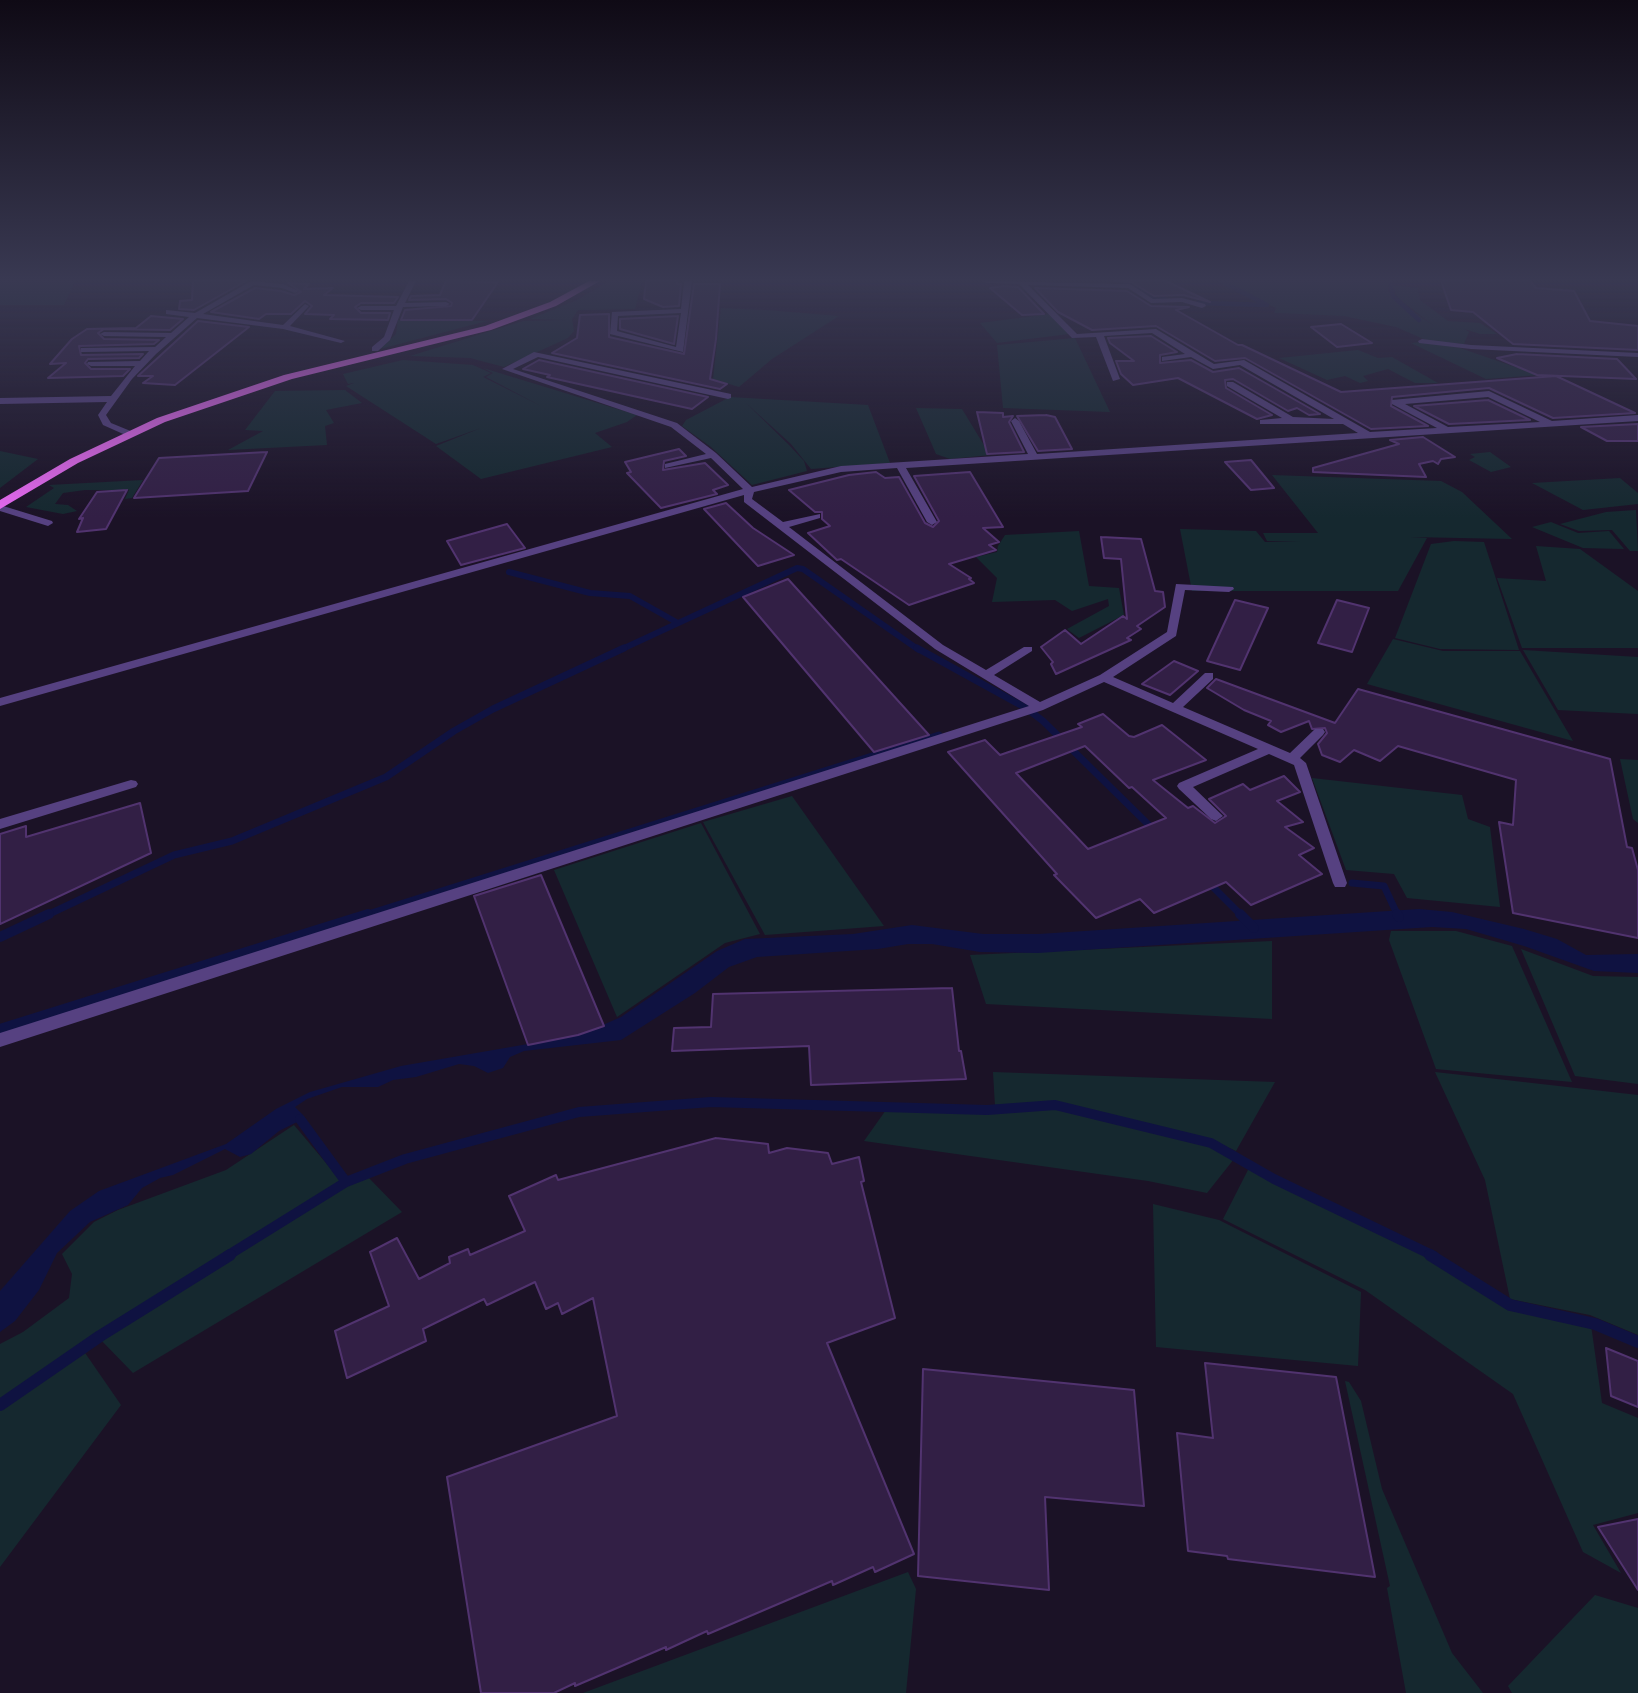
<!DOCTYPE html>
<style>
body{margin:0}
canvas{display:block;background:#1b1226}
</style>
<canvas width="1638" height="1693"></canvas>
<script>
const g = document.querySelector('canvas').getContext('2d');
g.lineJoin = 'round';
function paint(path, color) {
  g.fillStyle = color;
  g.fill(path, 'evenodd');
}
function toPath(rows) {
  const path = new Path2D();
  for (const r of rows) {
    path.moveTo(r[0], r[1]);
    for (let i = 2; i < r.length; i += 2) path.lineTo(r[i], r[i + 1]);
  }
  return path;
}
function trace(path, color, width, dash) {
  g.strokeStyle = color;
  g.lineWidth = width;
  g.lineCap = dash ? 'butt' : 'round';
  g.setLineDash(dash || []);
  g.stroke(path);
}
const green = toPath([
 [0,281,75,281,64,305,0,305],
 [609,281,642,281,635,309,578,310,572,319,574,331,568,338,504,367,470,358,410,356,523,321,565,320,530,319,577,300],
 [1223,281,1389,281,1388,291,1394,298,1434,326,1398,298,1391,285,1418,288,1420,300,1448,321,1480,323,1497,334,1480,334,1465,329,1469,332,1464,344,1428,341,1396,327,1344,316,1274,313,1276,308],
 [721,308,766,310,839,316,772,359,739,387,713,379],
 [1050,314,1069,334,997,343,980,323],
 [398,320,487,321,380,349,396,334],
 [1075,338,1110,412,1003,408,997,345],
 [1420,342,1460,348,1538,375,1486,379,1411,343],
 [1358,350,1378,358,1392,357,1438,383,1415,383,1388,369,1363,376,1368,381,1360,383,1345,376,1327,380,1279,358],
 [403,360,473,365,491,373,483,377,541,406,486,377,493,373,483,368,637,415,627,422,595,433,612,447,481,479,436,446,481,428,436,444,346,386,354,383,348,384,343,374],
 [345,390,362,403,326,410,334,423,325,426,327,445,228,450,263,431,245,430,275,391],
 [730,397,868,405,890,463,811,469,791,444,746,403,789,445,804,461,807,471,752,485,711,447,682,426,686,420],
 [916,408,962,409,990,455,950,459,936,454],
 [0,451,38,459,0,488],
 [1490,452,1511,467,1491,472,1469,460,1475,457,1470,454],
 [1272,475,1441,481,1462,492,1512,539,1410,537,1427,538,1398,591,1192,591,1180,529,1256,531,1265,542,1300,541,1267,541,1263,533,1318,533],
 [1620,478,1638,493,1638,504,1583,510,1532,483],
 [143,480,132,498,125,499,129,490,85,490,63,493,55,504,68,505,77,511,63,514,26,507,54,488,49,485],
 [1636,510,1638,551,1630,551,1612,530,1579,531,1560,524,1606,512],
 [1551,522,1578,533,1609,531,1624,549,1583,548,1532,527],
 [1079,531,1089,586,1119,588,1124,615,1079,638,1067,629,1109,606,1108,599,1072,611,1055,600,992,602,997,578,976,557,997,552,998,546,1005,535],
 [1454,541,1484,542,1519,650,1440,649,1395,638,1431,544],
 [1536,546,1580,549,1638,591,1638,648,1522,648,1497,578,1546,581],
 [1393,639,1443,651,1520,651,1573,741,1367,684],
 [1523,650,1638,657,1638,714,1558,710],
 [1620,759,1638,760,1638,823,1633,819],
 [1312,778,1462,795,1468,819,1490,827,1500,907,1407,898,1394,874,1346,870],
 [792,796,884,926,765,935,703,822],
 [701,823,760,934,725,943,617,1017,554,870],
 [1391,931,1456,931,1512,946,1572,1082,1436,1069,1389,940],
 [1272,941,1272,1019,986,1004,970,955],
 [1521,949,1593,976,1638,977,1638,1084,1575,1076],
 [993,1072,1275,1082,1236,1151,1212,1140,1057,1102,995,1106],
 [1435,1072,1638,1095,1638,1335,1590,1315,1510,1299,1485,1180],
 [1054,1107,1209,1146,1234,1159,1207,1193,1148,1181,864,1141,886,1110,985,1113],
 [294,1125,342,1182,101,1332,0,1402,0,1344,23,1332,69,1298,72,1274,62,1254,94,1222,118,1210,226,1170],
 [1249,1168,1445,1265,1513,1310,1591,1325,1602,1403,1638,1418,1638,1513,1593,1525,1621,1573,1583,1552,1513,1394,1365,1290,1223,1219],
 [367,1176,402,1212,133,1373,100,1339,347,1183],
 [1153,1204,1219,1220,1361,1292,1358,1366,1156,1347],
 [83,1350,121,1405,0,1567,0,1407],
 [1345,1381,1349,1382,1361,1401,1382,1489,1452,1653,1483,1693,1406,1693,1387,1588,1390,1586],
 [908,1572,916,1589,906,1693,583,1693],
 [1595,1595,1638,1608,1638,1693,1512,1693,1508,1686]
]);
const water = toPath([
 [1419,909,1452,912,1524,929,1557,939,1586,955,1638,954,1638,973,1594,971,1524,946,1466,929,1432,927,1038,953,980,952,932,944,908,944,878,949,757,957,729,967,695,993,621,1040,524,1051,510,1057,503,1068,488,1073,474,1066,459,1064,416,1077,393,1080,378,1087,342,1087,307,1099,295,1107,303,1115,297,1122,279,1131,251,1154,240,1157,225,1149,173,1175,160,1178,142,1188,128,1205,90,1222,57,1253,39,1290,15,1321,0,1332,0,1291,70,1211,99,1191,226,1144,276,1109,310,1092,401,1066,580,1035,621,1017,717,951,745,939,853,934,912,925,983,934,1039,934]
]);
const streamFar4 = toPath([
 [1390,281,1393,296,1419,320],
 [1134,285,1157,300,1165,299],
 [1198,303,1267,305,1221,281]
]);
const streamFar3 = toPath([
 [509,572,590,593,630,596,678,623],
 [620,650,797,568,803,569,919,650]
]);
const streamFar2 = toPath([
 [917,648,1026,708,1043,721,1156,832],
 [1206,880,1242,916],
 [1352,883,1384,886,1398,916],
 [45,916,174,855,232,841,386,777,454,731,493,709,624,648],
 [362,916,939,735]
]);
const streamFar1 = toPath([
 [1240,914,1254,928],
 [1397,914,1399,917],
 [0,937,49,914],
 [0,1029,368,914],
 [300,1119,346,1182],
 [227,1256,346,1182,405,1159,579,1112,711,1102,987,1110,1055,1105,1211,1143,1274,1179,1434,1256]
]);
const stream = toPath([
 [1430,1255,1510,1305,1595,1324,1638,1342],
 [0,1405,100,1336,230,1255]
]);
const building = toPath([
 [193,281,246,281,194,310,179,309,180,301,192,300,193,281],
 [446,281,498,282,472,320,401,320,405,310,451,306,452,303,446,299,409,300,411,296,440,295,446,281],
 [646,281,677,281,677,284,681,284,679,306,663,307,644,299,646,281],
 [1114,281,1166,281,1210,302,1183,295,1154,296,1131,282,1114,281],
 [1441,281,1530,281,1536,288,1574,291,1590,321,1638,326,1638,350,1513,344,1473,312,1451,310,1441,281],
 [288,283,309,284,304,289,333,288,324,295,398,297,394,303,361,303,355,307,361,313,390,313,388,320,330,319,334,315,305,314,312,306,305,301,291,314,266,314,259,319,211,312,255,288,281,291,294,295,301,292,288,283],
 [694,284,720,284,716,339,710,379,727,384,720,389,552,353,577,338,580,315,609,314,609,337,684,354,694,284],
 [1004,286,1018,287,1044,314,1022,315,990,288,1004,286],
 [1035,288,1127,291,1151,306,1189,307,1176,310,1238,345,1242,345,1341,392,1556,376,1635,413,1553,418,1489,388,1392,397,1391,406,1428,426,1371,429,1245,358,1215,361,1156,326,1092,330,1058,312,1035,288],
 [151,316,183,319,170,330,104,329,98,333,104,339,159,340,154,344,79,346,81,355,143,354,139,358,88,359,85,363,91,369,130,369,123,376,48,378,66,363,50,364,72,339,87,329,136,328,151,316],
 [678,316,674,344,620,329,620,319,678,316],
 [198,321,249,327,175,385,143,383,153,376,138,376,198,321],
 [1341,324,1372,343,1337,347,1311,327,1341,324],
 [1151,336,1177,352,1160,355,1160,363,1191,360,1213,372,1239,368,1320,414,1309,415,1297,408,1288,411,1233,379,1225,380,1226,388,1272,415,1257,419,1178,378,1133,385,1121,374,1116,361,1134,361,1110,343,1108,338,1151,336],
 [1517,354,1617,359,1636,379,1537,375,1497,358,1517,354],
 [539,360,708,397,692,409,547,377,550,375,523,369,539,360],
 [1488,400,1530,420,1449,424,1414,406,1488,400],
 [977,412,1003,413,1003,417,1013,416,1009,422,1024,452,987,454,977,412],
 [1046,415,1055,417,1072,449,1038,451,1017,416,1046,415],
 [1638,424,1638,441,1607,441,1581,427,1638,424],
 [1423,437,1455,457,1441,459,1438,464,1433,461,1419,464,1426,477,1313,472,1313,468,1399,444,1390,440,1423,437],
 [679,449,686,456,664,461,663,470,705,463,728,485,713,490,717,494,661,508,627,473,631,472,625,462,679,449],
 [267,452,248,491,134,498,159,458,267,452],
 [1251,460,1274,488,1251,490,1225,462,1251,460],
 [876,472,885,478,899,477,925,523,933,527,939,521,914,476,970,472,1003,527,983,528,999,542,989,545,996,550,949,564,971,578,969,579,974,583,909,605,841,559,837,560,808,533,830,526,822,519,822,512,815,512,789,490,849,475,876,472],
 [127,490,106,529,77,532,83,518,79,519,97,492,127,490],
 [726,503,753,528,794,555,758,566,704,509,726,503],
 [507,524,525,548,461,565,447,541,507,524],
 [1101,537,1141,539,1155,591,1163,592,1165,607,1137,626,1141,629,1127,638,1131,640,1056,674,1051,664,1053,662,1041,647,1065,630,1081,644,1123,616,1127,619,1121,559,1104,558,1101,537],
 [788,579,929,735,874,752,743,597,788,579],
 [1235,600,1268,608,1240,670,1207,661,1235,600],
 [1337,600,1369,608,1352,652,1318,643,1337,600],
 [1174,661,1198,671,1170,695,1142,684,1174,661],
 [1216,679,1335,723,1358,689,1610,759,1627,847,1632,848,1638,870,1638,938,1513,913,1499,822,1513,825,1516,780,1398,746,1380,761,1354,750,1340,762,1322,755,1318,744,1327,733,1325,728,1312,729,1309,721,1281,732,1268,725,1271,721,1244,710,1207,688,1216,679],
 [1103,714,1129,736,1134,737,1162,725,1206,760,1153,780,1188,808,1193,806,1215,823,1226,816,1209,799,1243,784,1250,790,1284,776,1300,792,1277,801,1303,822,1285,827,1314,848,1299,855,1322,874,1251,905,1226,882,1154,913,1140,899,1096,918,1054,875,1057,874,948,752,985,740,1000,755,1082,727,1078,724,1103,714],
 [1085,746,1129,788,1132,787,1166,818,1088,849,1016,773,1085,746],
 [140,803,151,853,0,924,0,834,26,826,26,837,140,803],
 [541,875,604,1026,578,1035,528,1045,474,896,541,875],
 [952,988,959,1051,961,1051,966,1079,811,1085,809,1046,672,1051,674,1028,711,1027,713,994,952,988],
 [716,1138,768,1144,769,1153,787,1148,828,1153,832,1164,859,1157,864,1181,861,1182,895,1318,827,1343,914,1554,875,1572,873,1567,833,1585,832,1581,708,1634,707,1631,666,1650,666,1647,575,1686,575,1683,554,1693,481,1693,447,1477,617,1416,593,1298,562,1314,558,1303,546,1309,535,1282,487,1305,484,1299,423,1329,426,1341,347,1378,335,1331,389,1306,370,1252,397,1238,419,1279,450,1263,449,1257,468,1249,470,1255,525,1231,509,1196,556,1175,558,1180,716,1138],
 [1606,1348,1638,1361,1638,1407,1611,1396,1606,1348],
 [1205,1363,1336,1377,1375,1577,1228,1559,1227,1556,1188,1551,1177,1433,1213,1438,1205,1363],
 [923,1369,1134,1390,1144,1506,1045,1497,1049,1590,918,1576,923,1369],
 [1638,1519,1638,1590,1598,1527,1638,1519]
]);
const street = toPath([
 [251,281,283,284,299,291,295,293,282,288,254,285,203,314,283,325,305,304,309,306,290,326,345,341,341,343,283,329,197,318,156,354,132,379,106,415,111,423,133,432,133,436,130,437,103,425,98,415,107,402,0,404,0,398,111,396,135,366,91,366,87,364,88,362,140,361,149,351,84,352,81,352,81,348,155,347,166,337,104,336,100,334,104,332,171,333,189,317,166,314,166,310,195,313,251,281],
 [409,281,416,281,405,303,446,302,450,304,446,306,403,307,390,340,378,351,372,351,372,347,384,337,394,310,361,310,357,308,361,306,396,306,409,281],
 [684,281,692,281,683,352,610,334,612,312,681,309,684,281],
 [681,313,676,347,617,331,618,316,681,313],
 [983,281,1130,284,1153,299,1182,298,1205,304,1206,306,1202,308,1182,302,1151,303,1128,288,1028,285,1077,334,1156,329,1214,364,1244,360,1370,432,1437,428,1392,404,1392,400,1489,391,1552,421,1638,415,1638,421,906,468,937,522,932,525,927,522,897,468,841,472,754,492,752,499,783,522,820,514,820,518,789,527,943,645,986,670,1024,647,1032,647,1032,651,994,675,1040,702,1100,675,1167,632,1176,584,1233,587,1234,589,1229,592,1185,590,1176,636,1113,677,1173,703,1205,673,1213,673,1213,679,1183,707,1290,753,1315,729,1323,729,1325,732,1323,735,1300,758,1306,763,1347,883,1345,887,1335,887,1333,883,1294,765,1269,754,1193,787,1223,816,1216,821,1211,819,1179,789,1177,786,1179,783,1258,749,1104,682,1043,710,0,1047,0,1033,1029,706,935,649,744,502,744,495,0,706,0,698,743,489,711,458,665,468,665,464,706,454,671,427,502,369,534,352,731,394,731,398,728,399,538,357,513,369,677,423,716,453,752,487,841,466,1028,454,1011,421,1015,418,1019,421,1037,454,1358,433,1343,424,1260,424,1260,420,1282,418,1227,386,1227,382,1233,382,1293,417,1334,419,1240,365,1213,369,1191,357,1162,361,1162,357,1185,354,1152,333,1104,336,1120,379,1113,381,1096,337,1072,338,1019,284,986,283,983,281],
 [1488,397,1540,422,1448,427,1405,404,1488,397],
 [1422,339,1471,345,1638,353,1638,357,1471,349,1419,343,1418,341,1422,339],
 [0,505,52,521,53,523,48,526,0,511,0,505],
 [131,780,136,781,138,784,136,787,0,829,0,819,131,780]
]);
const primary = toPath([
 [589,281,600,281,556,306,491,330,292,379,165,422,78,463,0,509,0,500,70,459,157,418,284,375,485,326,550,302,589,281]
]);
paint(green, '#15282f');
paint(water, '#0f1241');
trace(streamFar4, '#0f1241', 4.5);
trace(streamFar3, '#0f1241', 6);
trace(streamFar2, '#0f1241', 7);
trace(streamFar1, '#0f1241', 10);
trace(stream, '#0f1241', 12);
paint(building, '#321f45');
trace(building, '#51336f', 2);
paint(street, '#564181');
paint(primary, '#e86af2');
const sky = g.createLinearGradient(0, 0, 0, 518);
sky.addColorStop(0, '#0f0a15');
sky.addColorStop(0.54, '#393952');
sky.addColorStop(1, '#39395200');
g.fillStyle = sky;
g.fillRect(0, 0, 1638, 518);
</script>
